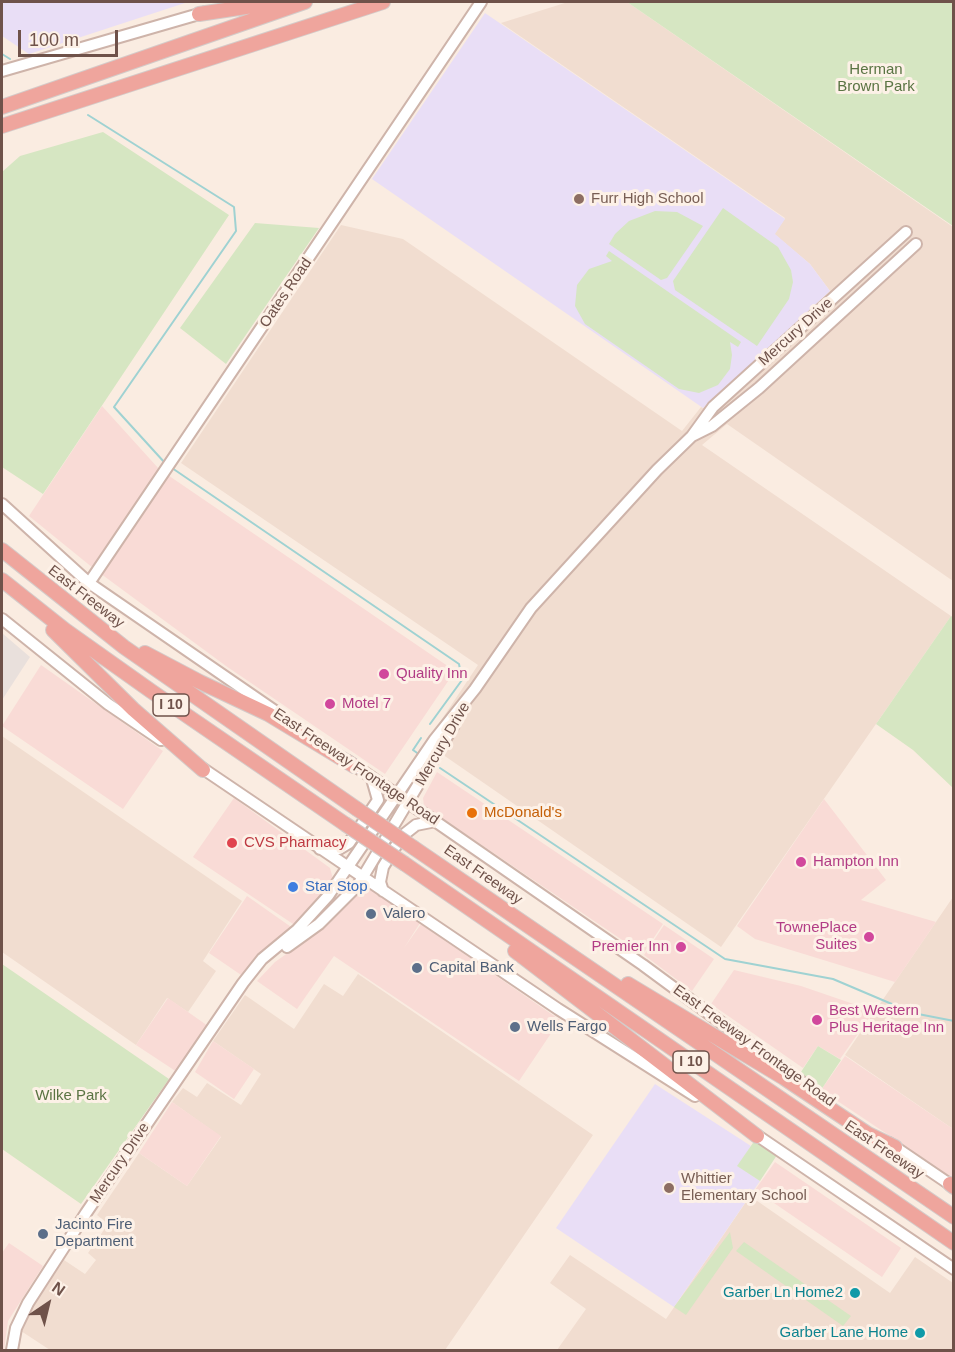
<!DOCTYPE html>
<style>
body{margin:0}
#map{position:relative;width:955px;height:1352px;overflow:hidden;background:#faece1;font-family:Arial,sans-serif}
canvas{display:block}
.frame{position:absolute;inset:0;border:3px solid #6f524a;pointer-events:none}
.north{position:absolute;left:18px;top:1274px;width:60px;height:60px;-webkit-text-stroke:4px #fdf1e7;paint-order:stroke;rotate:35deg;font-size:16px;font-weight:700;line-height:24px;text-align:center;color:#6f524a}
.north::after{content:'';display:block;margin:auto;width:21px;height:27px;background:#6f524a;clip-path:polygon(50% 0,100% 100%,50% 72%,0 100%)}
.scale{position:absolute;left:18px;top:30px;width:100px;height:27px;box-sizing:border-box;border:3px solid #6f524a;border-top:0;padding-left:8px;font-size:18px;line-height:21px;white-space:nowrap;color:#6f524a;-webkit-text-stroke:4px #fdf1e7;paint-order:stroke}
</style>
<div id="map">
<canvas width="955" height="1352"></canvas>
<div class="frame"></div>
<div class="north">N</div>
<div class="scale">100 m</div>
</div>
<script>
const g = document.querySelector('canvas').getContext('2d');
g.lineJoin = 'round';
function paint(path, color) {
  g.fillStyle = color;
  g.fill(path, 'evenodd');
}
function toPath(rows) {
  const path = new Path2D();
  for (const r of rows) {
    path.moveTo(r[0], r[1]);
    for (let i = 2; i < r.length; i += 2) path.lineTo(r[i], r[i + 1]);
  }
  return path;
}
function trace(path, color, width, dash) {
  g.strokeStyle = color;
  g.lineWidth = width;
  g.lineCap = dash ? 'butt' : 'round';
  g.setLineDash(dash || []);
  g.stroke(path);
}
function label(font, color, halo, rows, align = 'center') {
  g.font = font + ' Arial,sans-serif';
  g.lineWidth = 6;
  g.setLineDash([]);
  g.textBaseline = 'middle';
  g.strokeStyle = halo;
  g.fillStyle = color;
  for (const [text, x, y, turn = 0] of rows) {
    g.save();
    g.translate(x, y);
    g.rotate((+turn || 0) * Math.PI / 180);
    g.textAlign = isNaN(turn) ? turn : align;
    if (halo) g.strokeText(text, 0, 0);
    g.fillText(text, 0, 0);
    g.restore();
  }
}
const residential = toPath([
 [568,2,627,2,953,227,953,581,727,424,702,445,951,616,721,947,426,743,478,665,181,463,341,225,403,239,682,431,701,407,703,408,830,291,810,264,774,234,785,218,501,23],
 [2,736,242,901,203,961,216,971,188,1012,167,998,136,1045,2,952],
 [953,897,953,1129,845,1055],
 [358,974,593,1135,445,1350,50,1350,21,1331,27,1316,64,1260,85,1274,96,1260,88,1253,108,1224,97,1215,139,1153,187,1186,221,1137,172,1102,183,1088,197,1097,207,1083,241,1105,261,1074,213,1041,245,995,294,1029,324,984,343,996],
 [750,1196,890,1293,915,1257,953,1283,953,1350,557,1350,586,1309,550,1283,570,1255,666,1319]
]);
const commercial = toPath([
 [102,406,159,469,455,671,385,774,226,666,93,568,29,516],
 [41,665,163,751,123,809,2,726],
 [437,772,663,924,643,954,424,806,423,798],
 [234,798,330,868,333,879,313,908,296,926,193,857],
 [824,799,886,880,861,900,936,922,895,982,755,939,737,926],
 [366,886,420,923,404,948,421,924,560,1020,519,1081,334,956,297,1009,257,981,275,962,306,940],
 [247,896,294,929,244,977,209,953],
 [664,925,714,959,692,991,644,955],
 [734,970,801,986,874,1011,840,1059,818,1046,803,1068,711,1004],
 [168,998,208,1026,177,1072,136,1045],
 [213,1041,254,1069,234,1099,195,1072],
 [845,1056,953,1129,953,1178,821,1090],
 [172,1102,221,1136,187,1186,139,1153],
 [775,1162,901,1248,882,1277,755,1190],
 [9,1243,43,1266,8,1321,4,1350,2,1350,2,1253]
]);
const industrial = toPath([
 [2,633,30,657,2,700]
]);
const education = toPath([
 [2,2,188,2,29,54,2,36],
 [485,13,785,219,775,234,810,264,830,291,703,408,372,179],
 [655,1084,751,1146,738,1166,760,1181,674,1307,556,1228]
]);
const green = toPath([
 [627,2,953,2,953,226],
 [103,132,229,215,43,494,2,467,2,172,20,156],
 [723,208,778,247,791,270,793,282,789,299,757,346,675,290,673,281],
 [655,211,677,212,703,226,667,278,661,280,609,244,615,234,629,221],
 [255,223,319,228,226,364,180,328],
 [609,251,741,342,738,347,730,342,732,355,730,369,718,385,699,393,679,389,585,324,575,306,577,285,589,269,612,261,606,256],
 [951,616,954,618,953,788,913,750,876,724],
 [2,964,169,1079,81,1204,2,1149],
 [818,1046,841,1060,821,1090,799,1075],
 [755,1140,777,1155,760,1181,737,1166],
 [730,1232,733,1248,686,1315,674,1307],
 [744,1242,851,1316,843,1326,736,1251]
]);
const stream = toPath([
 [2,54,10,59],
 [88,115,234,207,236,231,114,407,165,463],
 [172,468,459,664,462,680,430,724],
 [420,755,413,750,421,738],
 [440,768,725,959,833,979,913,1013,954,1021]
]);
const secondary = toPath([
 [2,71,206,12],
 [692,436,712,426,759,388,916,244],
 [2,504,89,583,278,713],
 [89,583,481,2],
 [2,619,108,704,161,740],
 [348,761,643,965,803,1083],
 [199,766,558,1009,695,1096],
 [320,849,339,849,349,843,378,800,372,779],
 [383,891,380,882,383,867,402,836,416,825,436,821],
 [287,947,319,924,358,885,454,725],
 [752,1132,954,1269],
 [889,1143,954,1187],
 [12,1350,16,1328,28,1303,86,1213,243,983,262,959,297,930,328,896,435,739,475,689,531,608,657,470,692,436,713,407,906,232]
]);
const highway = toPath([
 [199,14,279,2],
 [2,107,305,2],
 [2,126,383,2],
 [2,550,124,647,357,809],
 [2,580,65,630,151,691,345,824],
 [53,630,133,709,203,770],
 [145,653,200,682,268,714,354,766],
 [414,848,954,1217],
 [405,864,954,1243],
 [515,951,757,1136],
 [628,984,784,1078,868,1134,895,1147],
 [950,1184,954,1187]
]);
const highwayBridge = toPath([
 [357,809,414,848],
 [345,824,405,864]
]);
const markers = [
 [579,199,6,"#8d6e63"],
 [384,674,6,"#d1479c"],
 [330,704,6,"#d1479c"],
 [472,813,6,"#e8710a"],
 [232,843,6,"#e0444e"],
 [801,862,6,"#d1479c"],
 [293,887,6,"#3f7fe0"],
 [371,914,6,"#5c6f8a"],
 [869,937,6,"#d1479c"],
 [681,947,6,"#d1479c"],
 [417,968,6,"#5c6f8a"],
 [817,1020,6,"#d1479c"],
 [515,1027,6,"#5c6f8a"],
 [669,1188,6,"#8d6e63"],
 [43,1234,6,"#5c6f8a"],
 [855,1293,6,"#0f9aa8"],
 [920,1333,6,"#0f9aa8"]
];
const shields = [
 [171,705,36],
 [691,1062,36]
];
const shieldNames = [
 ["I 10",171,705],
 ["I 10",691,1062]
];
const parkNames = [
 ["Herman",876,70],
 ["Brown Park",876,87],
 ["Wilke Park",71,1096]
];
const educationNames = [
 ["Furr High School",591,199],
 ["Whittier",681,1179],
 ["Elementary School",681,1196]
];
const streetNames = [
 ["Oates Road",286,293,-56],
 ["Mercury Drive",796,332,-42],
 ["East Freeway",86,597,38],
 ["Mercury Drive",443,744,-60],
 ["East Freeway Frontage Road",356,767,34],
 ["East Freeway",483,875,35],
 ["East Freeway Frontage Road",754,1046,36],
 ["East Freeway",884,1150,34],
 ["Mercury Drive",120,1163,-56]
];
const hotelNames = [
 ["Quality Inn",396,674],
 ["Motel 7",342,704],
 ["Hampton Inn",813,862],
 ["TownePlace",857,928,"right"],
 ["Suites",857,945,"right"],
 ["Premier Inn",669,947,"right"],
 ["Best Western",829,1011],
 ["Plus Heritage Inn",829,1028]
];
const foodNames = [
 ["McDonald's",484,813]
];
const healthNames = [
 ["CVS Pharmacy",244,843]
];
const shopNames = [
 ["Star Stop",305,887]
];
const serviceNames = [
 ["Valero",383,914],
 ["Capital Bank",429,968],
 ["Wells Fargo",527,1027],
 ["Jacinto Fire",55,1225],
 ["Department",55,1242]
];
const cultureNames = [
 ["Garber Ln Home2",843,1293],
 ["Garber Lane Home",908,1333]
];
paint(residential, '#f1ddd0');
paint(commercial, '#f9dbd6');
paint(industrial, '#e9e0dc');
paint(education, '#e9def6');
paint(green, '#d6e6c2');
trace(stream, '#9fd2d2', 2);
trace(secondary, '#ceb4aa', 14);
trace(highway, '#d4cbc9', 16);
trace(secondary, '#fff', 10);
trace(highway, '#efa59d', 14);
trace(highwayBridge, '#d4cbc9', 16, []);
trace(highwayBridge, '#efa59d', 14);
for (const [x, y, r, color] of markers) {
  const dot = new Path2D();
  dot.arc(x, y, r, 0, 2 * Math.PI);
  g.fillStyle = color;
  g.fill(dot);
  trace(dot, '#fdf1e7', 2);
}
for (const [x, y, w] of shields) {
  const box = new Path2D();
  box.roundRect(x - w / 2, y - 11, w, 22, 4.5);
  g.fillStyle = '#fdf1e7';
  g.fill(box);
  trace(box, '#6f524a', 1.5);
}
label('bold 14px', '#6f524a', null, shieldNames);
label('15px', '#5a7443', '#fdf1e7', parkNames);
label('15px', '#785e54', '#fdf1e7', educationNames, 'left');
label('15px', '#6f524a', '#fdf1e7', streetNames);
label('15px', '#b23c85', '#fdf1e7', hotelNames, 'left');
label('15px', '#c56008', '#fdf1e7', foodNames, 'left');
label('15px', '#be3a42', '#fdf1e7', healthNames, 'left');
label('15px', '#366cbe', '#fdf1e7', shopNames, 'left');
label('15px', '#4e5e75', '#fdf1e7', serviceNames, 'left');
label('15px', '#0d838f', '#fdf1e7', cultureNames, 'right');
</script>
